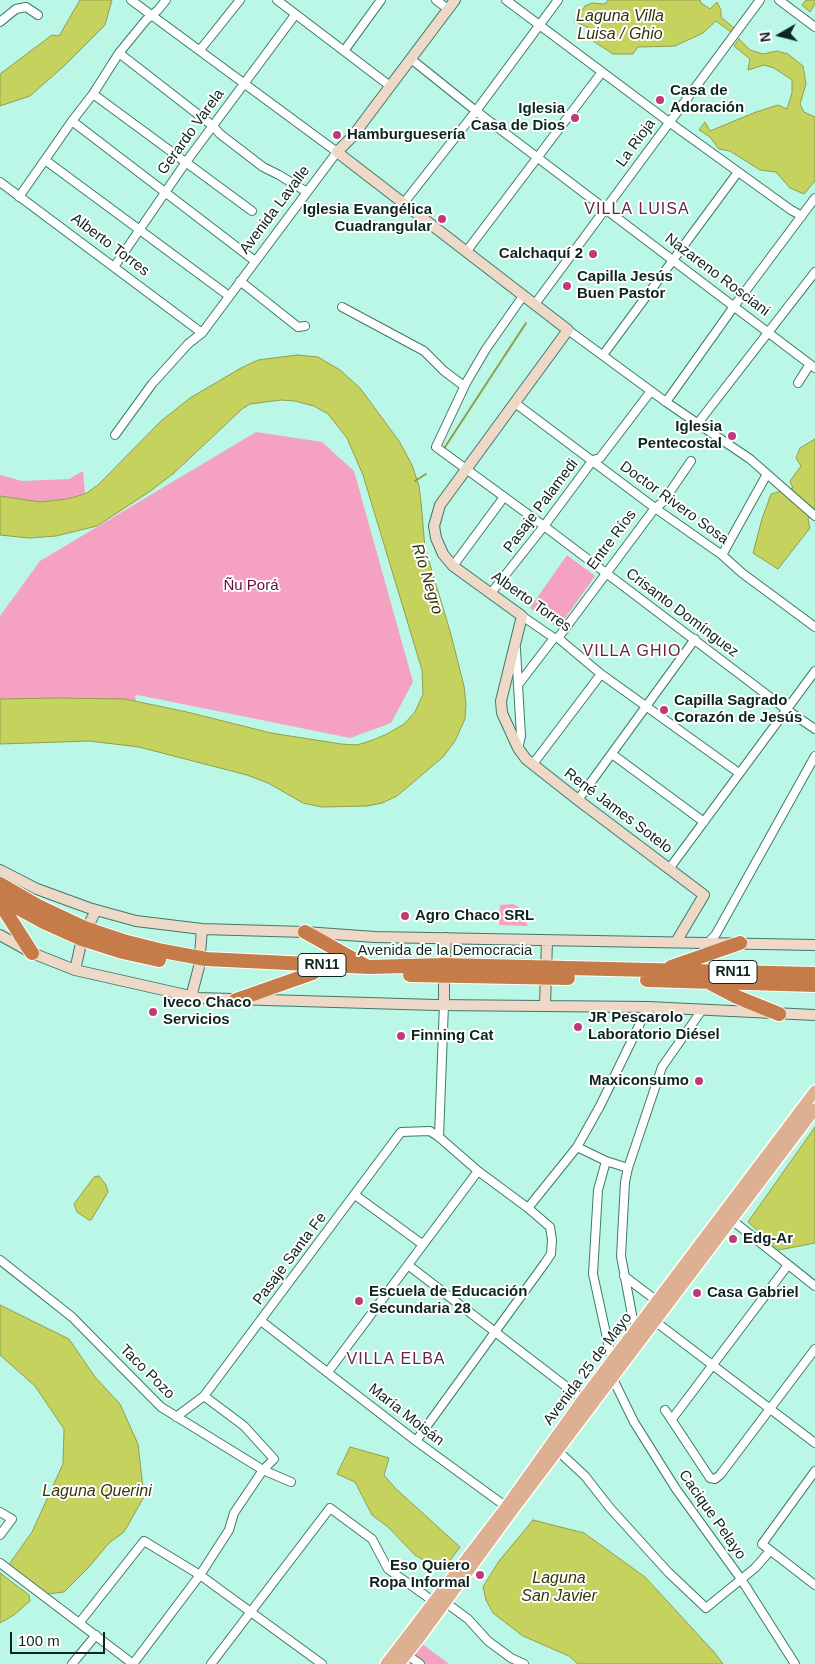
<!DOCTYPE html>
<meta charset="utf-8">
<style>
body{margin:0}
#map{position:relative;width:815px;height:1664px;overflow:hidden;background:#bbf7e6;font-family:Arial,sans-serif}
canvas{display:block}
.north{position:absolute;left:755px;top:10px;width:50px;height:50px;-webkit-text-stroke:4px #fff;paint-order:stroke;rotate:262deg;font-size:14px;font-weight:700;line-height:20px;text-align:center;color:#0e2620}
.north::after{content:'';display:block;margin:auto;width:18px;height:22px;background:#0e2620;clip-path:polygon(50% 0,100% 100%,50% 72%,0 100%)}
.scale{position:absolute;left:10px;top:1632px;width:95px;height:22px;box-sizing:border-box;border:2px solid #0e2620;border-top:0;padding-left:6px;font-size:15px;line-height:18px;white-space:nowrap;color:#0e2620;-webkit-text-stroke:4px #fff;paint-order:stroke}
</style>
<div id="map">
<canvas width="815" height="1664"></canvas>
<div class="north">N</div>
<div class="scale">100 m</div>
</div>
<script>
const g = document.querySelector('canvas').getContext('2d');
g.lineJoin = 'round';
function paint(path, color) {
  g.fillStyle = color;
  g.fill(path, 'evenodd');
}
function toPath(rows) {
  const path = new Path2D();
  for (const r of rows) {
    path.moveTo(r[0], r[1]);
    for (let i = 2; i < r.length; i += 2) path.lineTo(r[i], r[i + 1]);
  }
  return path;
}
function trace(path, color, width, dash) {
  g.strokeStyle = color;
  g.lineWidth = width;
  g.lineCap = dash ? 'butt' : 'round';
  g.setLineDash(dash || []);
  g.stroke(path);
}
function label(font, color, halo, rows, align = 'center') {
  g.font = font + ' Arial,sans-serif';
  g.lineWidth = 4;
  g.setLineDash([]);
  g.textBaseline = 'middle';
  g.strokeStyle = halo;
  g.fillStyle = color;
  for (const [text, x, y, turn = 0] of rows) {
    g.save();
    g.translate(x, y);
    g.rotate((+turn || 0) * Math.PI / 180);
    g.textAlign = isNaN(turn) ? turn : align;
    if (halo) g.strokeText(text, 0, 0);
    g.fillText(text, 0, 0);
    g.restore();
  }
}
const green = toPath([
 [256,432,322,442,354,471,413,682,391,723,350,738,138,695,135,696,136,701,96,698,0,699,0,616,40,561],
 [83,471,85,494,67,499,40,502,0,496,0,475,22,481,69,479],
 [567,555,595,576,558,628,530,608],
 [513,904,519,907,528,926,499,925,500,905],
 [421,1643,449,1664,426,1664,413,1654]
]);
const water = toPath([
 [80,0,112,0,105,25,63,67,30,96,0,106,0,74,52,35,59,36,80,0],
 [608,0,700,0,701,3,710,9,717,2,721,10,721,17,734,28,731,32,716,21,703,33,675,46,638,47,633,54,613,54,593,41,589,28,574,21,585,6,592,3,605,4,608,0],
 [806,0,815,0,815,4,810,12,802,5,806,0],
 [739,39,750,50,763,54,777,51,788,54,803,66,806,84,800,104,804,112,815,117,815,181,804,194,790,188,776,172,760,170,730,151,719,149,710,137,699,130,705,122,710,131,756,112,778,105,787,109,792,93,792,80,774,68,764,65,748,70,750,59,734,46,739,39],
 [297,355,318,357,340,370,360,388,399,441,412,465,419,486,421,502,425,548,450,631,464,686,466,704,465,719,455,741,443,757,397,796,382,803,367,806,322,807,303,803,268,783,247,775,139,747,89,741,0,744,0,699,56,698,125,699,187,712,271,733,341,744,357,745,373,740,387,734,404,724,415,712,423,694,422,670,363,475,347,438,328,414,314,406,295,401,281,400,250,404,242,409,174,473,149,492,97,526,56,536,29,538,0,535,0,496,40,502,67,499,85,494,98,485,161,421,190,398,241,368,258,360,297,355],
 [815,439,815,508,813,508,808,519,810,528,778,569,753,553,762,519,771,494,793,488,790,481,801,466,796,458,800,448,815,439],
 [815,1127,815,1243,779,1250,748,1222,815,1127],
 [99,1176,106,1185,108,1192,91,1220,89,1220,77,1212,74,1204,94,1177,99,1176],
 [0,1305,69,1339,95,1377,120,1404,138,1444,144,1497,124,1532,109,1543,89,1567,64,1592,47,1594,8,1566,32,1532,63,1464,64,1429,35,1386,0,1355,0,1305],
 [350,1447,389,1458,384,1475,395,1488,460,1547,442,1571,415,1555,388,1527,372,1515,355,1482,337,1474,350,1447],
 [533,1520,584,1533,645,1577,714,1652,723,1664,578,1664,569,1656,523,1636,493,1613,486,1600,483,1587,499,1561,533,1520],
 [0,1573,29,1595,30,1601,14,1615,0,1623,0,1573]
]);
const stream = toPath([
 [445,447,526,323],
 [415,481,426,474]
]);
const street = toPath([
 [277,0,390,86],
 [436,0,448,9],
 [506,0,669,122,791,210,802,216],
 [779,0,815,27],
 [0,22,16,9,26,7,38,15],
 [200,50,240,0],
 [344,51,381,0],
 [119,53,213,126,220,134,263,167,279,175,307,192],
 [411,59,476,111,815,368],
 [93,94,252,211],
 [72,121,255,261],
 [45,160,229,296],
 [0,182,202,333],
 [19,197,72,121,93,94,119,53,146,20,158,10,166,0],
 [403,204,476,111,558,0],
 [466,252,602,72],
 [114,267,186,162,295,15],
 [240,281,298,327,305,326],
 [523,296,486,349,466,383,436,447,544,526,787,710,815,729],
 [535,304,760,0],
 [342,307,424,351,444,371,464,386],
 [568,330,666,402,750,459,815,516],
 [603,355,738,172],
 [798,383,810,364],
 [666,402,735,305,815,198],
 [515,403,655,508,722,555,742,573,815,627],
 [698,423,815,272],
 [115,435,152,384,188,344,202,333,337,152,131,0],
 [722,555,767,474],
 [453,566,504,497],
 [491,593,544,526,593,460,600,458,651,391],
 [522,616,554,638,558,638,601,674,739,773],
 [558,638,655,508,663,502,691,461],
 [516,649,518,685],
 [518,748,521,736,518,685,554,638],
 [612,754,704,822],
 [533,764,601,674],
 [578,800,695,639],
 [669,869,815,671],
 [708,943,716,934,815,756],
 [439,1137,444,1004],
 [577,1147,606,1161,628,1168],
 [606,1161,598,1190,593,1274,612,1361],
 [355,1195,422,1244],
 [528,1208,577,1147,600,1106,648,1007],
 [728,1217,815,1286],
 [0,1260,72,1317,161,1407,263,1470,291,1482],
 [408,1265,585,1401],
 [624,1276,657,1301],
 [652,1319,815,1443],
 [261,1321,416,1441,508,1508],
 [639,1326,633,1320,621,1256,625,1182,628,1168,662,1067,702,1010],
 [328,1372,478,1171],
 [613,1379,634,1422,676,1489,741,1579,795,1664],
 [665,1410,710,1478,715,1479,720,1475,815,1349],
 [176,1417,204,1396,401,1132,430,1131,439,1137,478,1171,528,1208,550,1227,552,1240,551,1254,545,1263,416,1441],
 [672,1419,788,1265],
 [558,1451,585,1476,610,1508,668,1572,706,1608,755,1568,770,1551],
 [815,1471,762,1544,815,1585],
 [0,1512,12,1519,0,1535],
 [0,1563,133,1664],
 [80,1622,144,1541,200,1575,322,1664],
 [406,1654,420,1664],
 [72,1664,96,1635],
 [133,1664,200,1575,229,1530,234,1513,263,1470,274,1459,244,1426,204,1396],
 [211,1664,330,1508,372,1539,388,1569,433,1601,445,1602,468,1619,488,1641,511,1658,524,1664]
]);
const secondary = toPath([
 [455,0,352,137,337,152,568,330,440,505,434,526,436,538,443,554,453,566,522,616,501,701,502,713,518,748,526,759,578,800,704,895,676,942],
 [0,870,37,889,89,908,136,921,202,929,305,932,375,937,815,945],
 [0,935,32,953,75,970,199,998,436,1005,648,1007,815,1015],
 [75,970,82,939,96,910],
 [191,997,199,967,202,929],
 [444,1004,444,975,446,938],
 [545,1005,547,941]
]);
const primary = toPath([
 [386,1664,506,1507,583,1399,815,1091],
 [399,1664,420,1637,512,1511,815,1109]
]);
const highway = toPath([
 [0,884,38,906,87,929,123,941,163,951,206,959,369,967,444,965,815,974],
 [0,898,44,922,82,939,123,952,159,960],
 [0,903,32,953],
 [305,932,366,966],
 [671,967,740,943],
 [410,975,568,978],
 [647,980,815,985],
 [710,983,737,997,779,1014],
 [236,1000,313,973]
]);
const markers = [
 [660,100,5,"#c0397a"],
 [575,118,5,"#c0397a"],
 [337,135,5,"#c0397a"],
 [442,219,5,"#c0397a"],
 [593,254,5,"#c0397a"],
 [567,286,5,"#c0397a"],
 [732,436,5,"#c0397a"],
 [664,710,5,"#c0397a"],
 [405,916,5,"#c0397a"],
 [153,1012,5,"#c0397a"],
 [578,1027,5,"#c0397a"],
 [401,1036,5,"#c0397a"],
 [699,1081,5,"#c0397a"],
 [733,1239,5,"#c0397a"],
 [697,1293,5,"#c0397a"],
 [359,1301,5,"#c0397a"],
 [480,1575,5,"#c0397a"]
];
const shields = [
 [322,965,48],
 [733,972,48]
];
const shieldNames = [
 ["RN11",322,965],
 ["RN11",733,972]
];
const poiNames = [
 ["Casa de",670,91],
 ["Adoración",670,108],
 ["Iglesia",565,109,"right"],
 ["Casa de Dios",565,126,"right"],
 ["Hamburguesería",347,135],
 ["Iglesia Evangélica",432,210,"right"],
 ["Cuadrangular",432,227,"right"],
 ["Calchaquí 2",583,254,"right"],
 ["Capilla Jesús",577,277],
 ["Buen Pastor",577,294],
 ["Iglesia",722,427,"right"],
 ["Pentecostal",722,444,"right"],
 ["Capilla Sagrado",674,701],
 ["Corazón de Jesús",674,718],
 ["Agro Chaco SRL",415,916],
 ["Iveco Chaco",163,1003],
 ["Servicios",163,1020],
 ["JR Pescarolo",588,1018],
 ["Laboratorio Diésel",588,1035],
 ["Finning Cat",411,1036],
 ["Maxiconsumo",689,1081,"right"],
 ["Edg-Ar",743,1239],
 ["Escuela de Educación",369,1292],
 ["Secundaria 28",369,1309],
 ["Casa Gabriel",707,1293],
 ["Eso Quiero",470,1566,"right"],
 ["Ropa Informal",470,1583,"right"]
];
const streetNames = [
 ["Gerardo Varela",191,132,-54],
 ["La Rioja",636,143,-54],
 ["Avenida Lavalle",275,210,-53],
 ["Alberto Torres",110,245,37],
 ["Nazareno Rosciani",717,275,37],
 ["Doctor Rivero Sosa",674,503,36],
 ["Pasaje Palamedi",541,506,-53],
 ["Entre Ríos",612,540,-53],
 ["Alberto Torres",531,602,35],
 ["Crisanto Domínguez",682,613,37],
 ["René James Sotelo",618,811,37],
 ["Avenida de la Democracia",445,951],
 ["Pasaje Santa Fe",290,1259,-53],
 ["Avenida 25 de Mayo",588,1369,-53],
 ["Taco Pozo",147,1372,45],
 ["María Moisán",406,1415,38],
 ["Cacique Pelayo",712,1515,55]
];
const parkNames = [
 ["Ñu Porá",251,586]
];
const waterNames = [
 ["Laguna Villa",620,17],
 ["Luisa / Ghio",620,35],
 ["Río Negro",427,579,73],
 ["Laguna Querini",97,1492],
 ["Laguna",559,1579],
 ["San Javier",559,1597]
];
const neighbourhoodNames = [
 ["VILLA LUISA",637,210],
 ["VILLA GHIO",632,652],
 ["VILLA ELBA",396,1360]
];
paint(green, '#f5a1c1');
paint(water, '#c5d35e');
trace(water, '#8e9f4b', 1);
trace(stream, '#8e9f4b', 2);
trace(street, '#40796a', 10);
trace(secondary, '#40796a', 12);
trace(primary, '#fff', 14);
trace(highway, '#fff', 16);
trace(street, '#fff', 8);
trace(secondary, '#eed8c8', 10);
trace(primary, '#dcb091', 11);
trace(highway, '#c57c48', 14);
for (const [x, y, r, color] of markers) {
  const dot = new Path2D();
  dot.arc(x, y, r, 0, 2 * Math.PI);
  g.fillStyle = color;
  g.fill(dot);
  trace(dot, '#fff', 2);
}
for (const [x, y, w] of shields) {
  const box = new Path2D();
  box.roundRect(x - w / 2, y - 11.5, w, 23, 4);
  g.fillStyle = '#fff';
  g.fill(box);
  trace(box, '#0e2620', 1);
}
label('bold 14px', '#0e2620', null, shieldNames);
label('bold 15px', '#0e2620', '#fff', poiNames, 'left');
label('15px', '#0e2620', '#fff', streetNames);
label('15px', '#6d093f', '#fff', parkNames);
label('italic 16px', '#333806', '#fff', waterNames);
g.letterSpacing = '1px';
label('16px', '#662542', '#fff', neighbourhoodNames);
g.letterSpacing = '0px';
</script>
